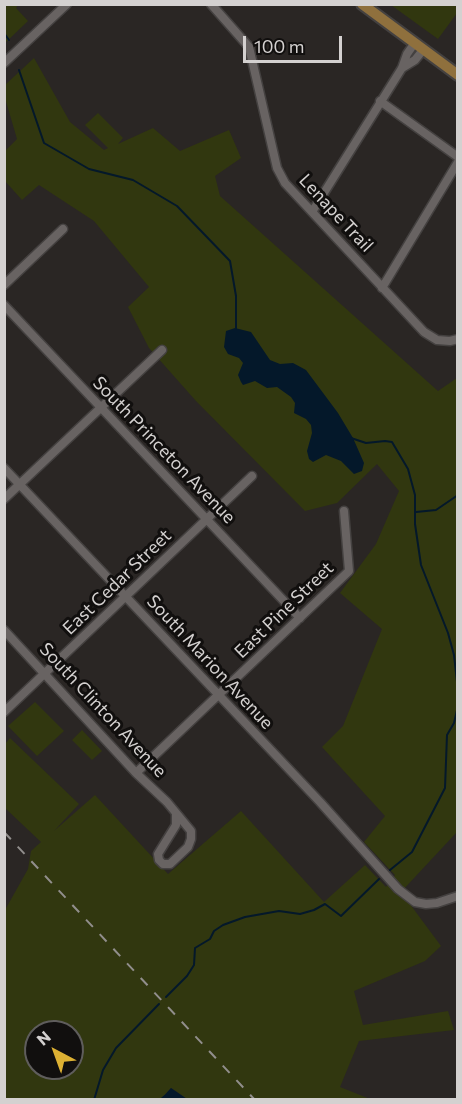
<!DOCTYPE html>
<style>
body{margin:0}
#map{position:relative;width:462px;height:1104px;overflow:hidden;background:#2a2624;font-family:Commissioner,sans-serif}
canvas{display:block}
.frame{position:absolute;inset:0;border:6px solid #d4d1d0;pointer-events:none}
.north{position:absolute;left:24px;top:1020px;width:60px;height:60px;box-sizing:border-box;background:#110f0e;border:2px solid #5f5d5c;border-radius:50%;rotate:319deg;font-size:16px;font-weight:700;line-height:24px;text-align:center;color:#d4d1d0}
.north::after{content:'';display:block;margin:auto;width:21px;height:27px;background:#ddb133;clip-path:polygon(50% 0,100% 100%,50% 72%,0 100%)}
.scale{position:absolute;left:243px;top:36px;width:99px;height:27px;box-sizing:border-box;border:3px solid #d4d1d0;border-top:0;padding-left:8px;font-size:18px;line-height:21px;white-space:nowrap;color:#d4d1d0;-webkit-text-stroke:4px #110f0e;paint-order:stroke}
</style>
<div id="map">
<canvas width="462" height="1104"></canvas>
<div class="frame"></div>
<div class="north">N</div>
<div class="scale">100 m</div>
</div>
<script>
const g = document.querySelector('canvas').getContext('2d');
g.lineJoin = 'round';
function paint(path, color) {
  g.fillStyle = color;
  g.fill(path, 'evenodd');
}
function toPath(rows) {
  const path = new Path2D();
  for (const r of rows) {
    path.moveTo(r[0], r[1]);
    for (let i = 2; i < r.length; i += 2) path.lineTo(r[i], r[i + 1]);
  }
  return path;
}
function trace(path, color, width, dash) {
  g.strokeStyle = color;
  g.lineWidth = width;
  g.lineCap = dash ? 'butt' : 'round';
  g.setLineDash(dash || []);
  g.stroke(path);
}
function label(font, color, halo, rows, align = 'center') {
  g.font = font + ' Commissioner,sans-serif';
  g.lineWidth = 6;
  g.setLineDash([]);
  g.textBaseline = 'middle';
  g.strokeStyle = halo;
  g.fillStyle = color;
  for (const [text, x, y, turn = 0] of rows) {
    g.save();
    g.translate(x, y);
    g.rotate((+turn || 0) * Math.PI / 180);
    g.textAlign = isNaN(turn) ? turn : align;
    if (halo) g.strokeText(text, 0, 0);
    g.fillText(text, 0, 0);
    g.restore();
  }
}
const green = toPath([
 [5,4,18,5,16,8,28,21,5,43],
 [391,5,457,5,457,13,438,39],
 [34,58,70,122,104,150,108,148,85,125,98,113,123,138,118,144,153,128,180,151,229,130,241,158,215,176,220,196,438,391,457,378,457,832,401,892,441,946,425,961,354,991,363,1025,448,1011,454,1030,359,1041,340,1087,370,1099,187,1099,171,1088,161,1099,5,1099,5,910,28,869,31,851,41,842,5,808,5,744,10,738,79,804,54,831,95,795,168,874,241,811,324,902,365,865,386,887,395,875,364,842,385,816,322,747,343,726,382,629,340,593,376,544,399,491,377,464,337,503,305,511,196,401,149,348,128,307,149,287,94,221,39,185,22,200,5,181,4,152,17,139,5,98,5,85],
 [36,1032,72,1032,72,1068,36,1068],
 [35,702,64,731,37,756,8,726],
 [82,730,102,751,92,760,72,740]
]);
const water = toPath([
 [235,328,251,332,270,360,280,364,293,363,306,370,338,413,353,438,364,463,362,471,354,474,341,461,326,455,313,462,309,459,307,451,312,433,311,425,306,419,294,413,295,403,291,397,277,387,267,388,255,381,243,385,241,382,238,375,243,363,239,358,228,354,224,347,226,331],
 [171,1088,187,1099,161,1099]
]);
const stream = toPath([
 [4,33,9,40],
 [19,70,44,143,89,169,133,180,177,206,230,261,236,296,236,329],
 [351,438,366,443,385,441,392,442,408,469,415,495,415,524,421,565,448,633,454,655,458,691],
 [416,512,436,510,458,495],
 [390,870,412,852,445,788,447,735,454,723,458,706],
 [166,997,187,976,194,965,195,948,210,939,214,931,223,925,245,917,279,911,300,914,314,910,325,904,341,916,379,879],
 [94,1100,103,1070,116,1048,159,1004],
 [160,1100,165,1096]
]);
const minor = toPath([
 [211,4,249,47,277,168,285,183,424,332,437,340,450,341,458,339],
 [4,63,67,4],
 [402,68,415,60,423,50],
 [380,101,458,157],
 [312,212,402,68,407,54,414,44],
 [4,285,63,229],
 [382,288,458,162],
 [4,305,300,618],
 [4,468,320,802,398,889,415,902,426,904,437,903,458,896],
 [4,499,162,350],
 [4,630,136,773,167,802,191,831,191,839,188,847,170,864,163,864,159,860,158,854,176,825,176,814],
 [4,712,252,476],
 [136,773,349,571,344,511]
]);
const major = toPath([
 [362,4,458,75]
]);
const rail = toPath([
 [4,832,255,1100]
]);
const streetNames = [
 ["Lenape Trail",336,213,47],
 ["South Princeton Avenue",164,450,46],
 ["East Cedar Street",117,582,-44],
 ["East Pine Street",284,610,-44],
 ["South Marion Avenue",210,662,47],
 ["South Clinton Avenue",103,710,47]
];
paint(green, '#31370f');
paint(water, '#04182a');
trace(stream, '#04182a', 2);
trace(minor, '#444140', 11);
trace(major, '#444140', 14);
trace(minor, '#686362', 8);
trace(major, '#8f703d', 10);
trace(rail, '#918e8c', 2, [10, 10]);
label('18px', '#d4d1d0', '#110f0e', streetNames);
</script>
